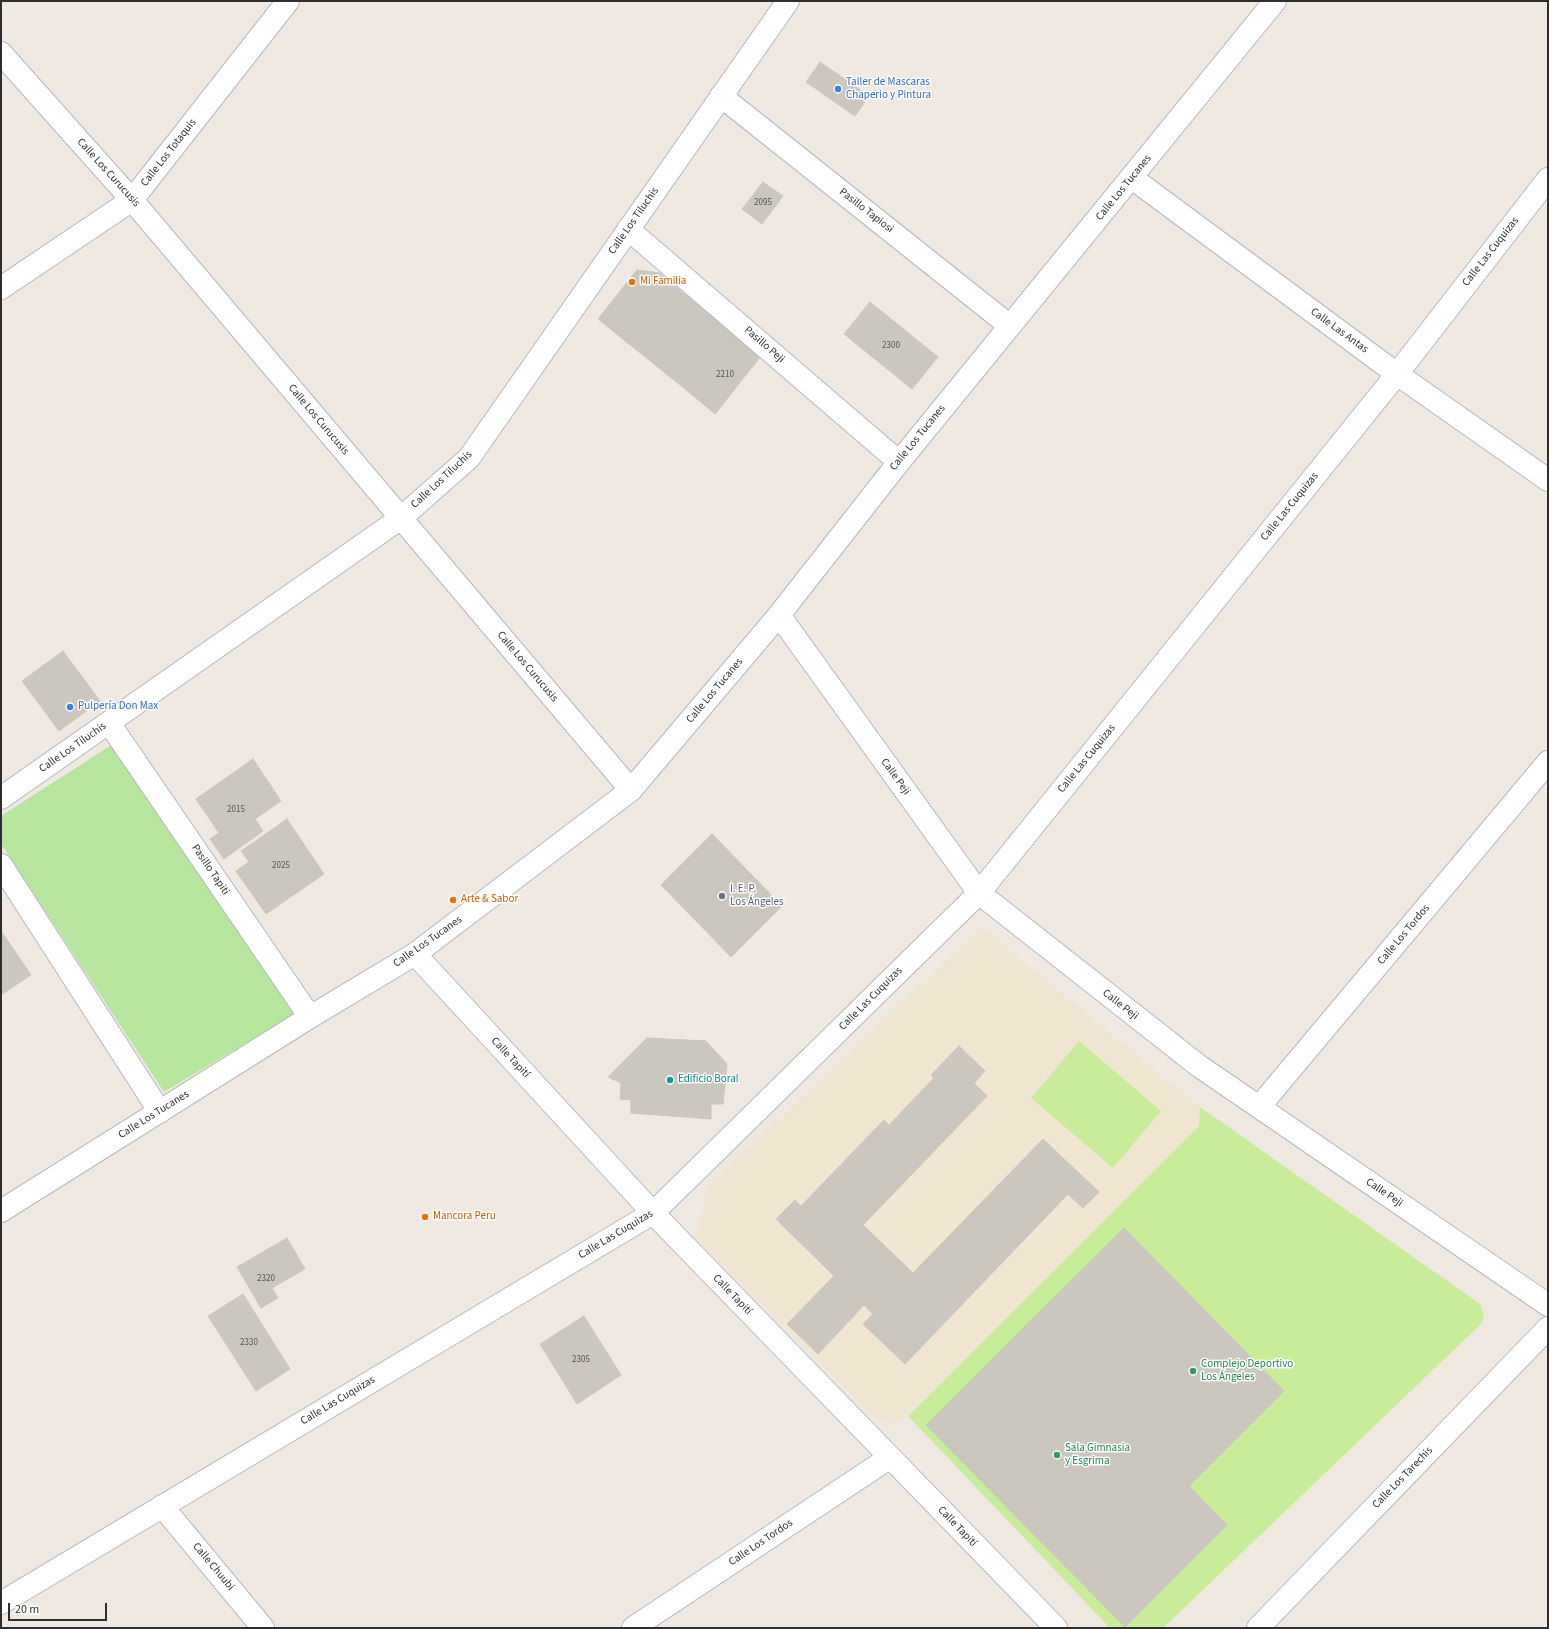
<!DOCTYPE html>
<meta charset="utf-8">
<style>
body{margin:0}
#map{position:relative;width:1549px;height:1629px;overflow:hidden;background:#efe9e1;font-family:"Source Sans 3",sans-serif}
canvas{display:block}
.frame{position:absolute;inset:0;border:2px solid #2e2e2e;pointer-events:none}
.scale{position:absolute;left:8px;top:1603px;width:99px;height:18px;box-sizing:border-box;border:2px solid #2e2e2e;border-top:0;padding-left:5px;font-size:12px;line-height:14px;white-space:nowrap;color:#2e2e2e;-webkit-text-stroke:3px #fff;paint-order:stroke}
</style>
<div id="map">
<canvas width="1549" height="1629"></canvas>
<div class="frame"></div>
<div class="scale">20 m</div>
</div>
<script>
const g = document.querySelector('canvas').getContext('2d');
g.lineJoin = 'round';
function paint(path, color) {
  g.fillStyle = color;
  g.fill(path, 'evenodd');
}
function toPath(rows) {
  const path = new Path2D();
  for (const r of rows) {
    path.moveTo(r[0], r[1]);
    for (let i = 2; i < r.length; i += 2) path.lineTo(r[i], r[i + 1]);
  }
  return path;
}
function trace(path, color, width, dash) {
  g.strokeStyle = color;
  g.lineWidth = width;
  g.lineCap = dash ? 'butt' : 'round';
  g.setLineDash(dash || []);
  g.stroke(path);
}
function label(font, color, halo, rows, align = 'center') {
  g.font = font + ' "Source Sans 3",sans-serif';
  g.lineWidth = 3;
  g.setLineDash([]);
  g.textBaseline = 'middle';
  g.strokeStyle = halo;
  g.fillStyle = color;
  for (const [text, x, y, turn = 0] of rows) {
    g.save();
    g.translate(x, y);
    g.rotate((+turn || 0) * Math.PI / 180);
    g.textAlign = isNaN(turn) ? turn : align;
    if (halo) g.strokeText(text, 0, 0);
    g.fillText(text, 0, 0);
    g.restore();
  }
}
const education = toPath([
 [982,927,1200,1107,1199,1126,908,1416,898,1421,888,1423,876,1419,695,1238,707,1187]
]);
const green = toPath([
 [113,744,294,1014,164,1092,1,844,1,816]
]);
const pitch = toPath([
 [1079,1041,1161,1111,1113,1168,1031,1098],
 [1200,1107,1480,1304,1484,1316,1480,1325,1163,1628,1110,1628,908,1416,1199,1126]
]);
const building = toPath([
 [820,62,869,96,855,116,806,82,820,62],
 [763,182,783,196,762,224,742,209,763,182],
 [637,270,659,273,735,336,690,393,598,319,637,270],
 [870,302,938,357,912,389,844,334,870,302],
 [735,336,761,356,715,414,690,393,735,336],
 [63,651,100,701,59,731,22,681,63,651],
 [253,759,281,801,255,819,263,831,224,859,210,839,219,833,196,799,253,759],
 [287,819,324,874,266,914,236,871,249,862,241,851,287,819],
 [712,834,782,906,731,957,661,885,712,834],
 [1,931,31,975,1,995,1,931],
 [647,1038,706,1041,727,1064,723,1104,711,1104,711,1119,631,1113,631,1100,620,1099,621,1083,608,1077,647,1038],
 [959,1046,985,1071,974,1083,987,1096,863,1225,913,1273,1043,1139,1099,1192,1083,1208,1068,1194,905,1364,863,1324,873,1314,776,1219,795,1200,801,1206,884,1120,889,1125,934,1078,931,1075,959,1046],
 [1124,1228,1284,1391,1189,1486,1029,1322,1124,1228],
 [287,1238,305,1269,272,1288,278,1298,261,1308,237,1267,287,1238],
 [834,1276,864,1305,818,1354,787,1324,834,1276],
 [243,1294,290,1369,256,1391,208,1316,243,1294],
 [584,1316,621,1375,577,1404,540,1344,584,1316],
 [1029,1322,1227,1525,1125,1627,926,1425,1029,1322]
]);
const minor = toPath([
 [1,53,132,200,631,790],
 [721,96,1010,326],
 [1132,178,1397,374,1548,480],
 [628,229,899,462],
 [1,288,132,200,288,1],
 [779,615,979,893,1199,1066,1548,1305],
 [109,723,310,1017],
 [1,798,401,518,469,458,788,1],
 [1,865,160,1112],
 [415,954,653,1213,1056,1628],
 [1259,1107,1548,762],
 [1,1211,310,1017,415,954,631,790,779,615,899,462,1275,1],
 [162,1506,263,1628],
 [1,1603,653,1213,979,893,1397,374,1548,179],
 [633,1628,889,1458],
 [1258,1628,1548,1328]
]);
const markers = [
 [838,89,4,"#3f7fe0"],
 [632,282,4,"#e8710a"],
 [70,707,4,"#3f7fe0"],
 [722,896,4,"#6b7280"],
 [453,900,4,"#e8710a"],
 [670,1080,4,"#0f9aa8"],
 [425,1217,4,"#e8710a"],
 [1193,1371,4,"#2e9e5b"],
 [1057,1455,4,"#2e9e5b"]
];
const numberNames = [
 ["2095",763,203],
 ["2300",891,346],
 ["2210",725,375],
 ["2015",236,810],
 ["2025",281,866],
 ["2320",266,1279],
 ["2330",249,1343],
 ["2305",581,1360]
];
const shopNames = [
 ["Taller de Mascaras",846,83],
 ["Chaperio y Pintura",846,96],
 ["Pulpería Don Max",78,707]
];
const streetNames = [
 ["Calle Los Totaquis",169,153,-52],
 ["Calle Los Curucusis",108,173,48],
 ["Calle Los Tucanes",1124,188,-51],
 ["Pasillo Tapiosi",866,211,38],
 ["Calle Los Tiluchis",634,221,-55],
 ["Calle Las Cuquizas",1491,252,-52],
 ["Calle Las Antas",1339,331,36],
 ["Pasillo Peji",764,345,41],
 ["Calle Los Curucusis",318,420,50],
 ["Calle Los Tucanes",918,438,-51],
 ["Calle Los Tiluchis",442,480,-43],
 ["Calle Las Cuquizas",1290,507,-51],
 ["Calle Los Curucusis",527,667,50],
 ["Calle Los Tucanes",715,691,-50],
 ["Calle Los Tiluchis",73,748,-35],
 ["Calle Las Cuquizas",1087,759,-51],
 ["Calle Peji",895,777,54],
 ["Pasillo Tapiti",210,870,56],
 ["Calle Los Tordos",1404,935,-50],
 ["Calle Los Tucanes",428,942,-35],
 ["Calle Las Cuquizas",871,999,-45],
 ["Calle Peji",1120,1005,38],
 ["Calle Tapití",510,1058,47],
 ["Calle Los Tucanes",154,1115,-32],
 ["Calle Peji",1384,1193,34],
 ["Calle Las Cuquizas",616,1235,-31],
 ["Calle Tapití",732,1295,46],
 ["Calle Las Cuquizas",338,1401,-31],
 ["Calle Los Tarechis",1403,1478,-46],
 ["Calle Tapití",957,1527,46],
 ["Calle Los Tordos",761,1543,-34],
 ["Calle Chuubi",213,1567,50]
];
const foodNames = [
 ["Mi Familia",640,282],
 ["Arte & Sabor",461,900],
 ["Mancora Peru",433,1217]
];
const worshipNames = [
 ["I. E. P.",730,890],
 ["Los Ángeles",730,903]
];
const cultureNames = [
 ["Edificio Boral",678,1080]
];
const leisureNames = [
 ["Complejo Deportivo",1201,1365],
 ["Los Ángeles",1201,1378],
 ["Sala Gimnasia",1065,1449],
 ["y Esgrima",1065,1462]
];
paint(education, '#f0e6d1');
paint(green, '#b6e59e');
paint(pitch, '#c9ec9a');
paint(building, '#cbc7bf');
trace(building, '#cbc5ba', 1);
trace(minor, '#b4b7c1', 24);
trace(minor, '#fff', 22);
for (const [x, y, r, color] of markers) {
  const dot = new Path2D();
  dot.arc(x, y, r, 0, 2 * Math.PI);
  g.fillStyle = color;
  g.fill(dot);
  trace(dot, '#fff', 1.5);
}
label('9px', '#555452', null, numberNames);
label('11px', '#366cbe', '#fff', shopNames, 'left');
label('11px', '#2e2e2e', '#fff', streetNames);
label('11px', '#c56008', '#fff', foodNames, 'left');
label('11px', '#5b616d', '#fff', worshipNames, 'left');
label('11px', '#0d838f', '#fff', cultureNames, 'left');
label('11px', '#27864d', '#fff', leisureNames, 'left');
</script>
